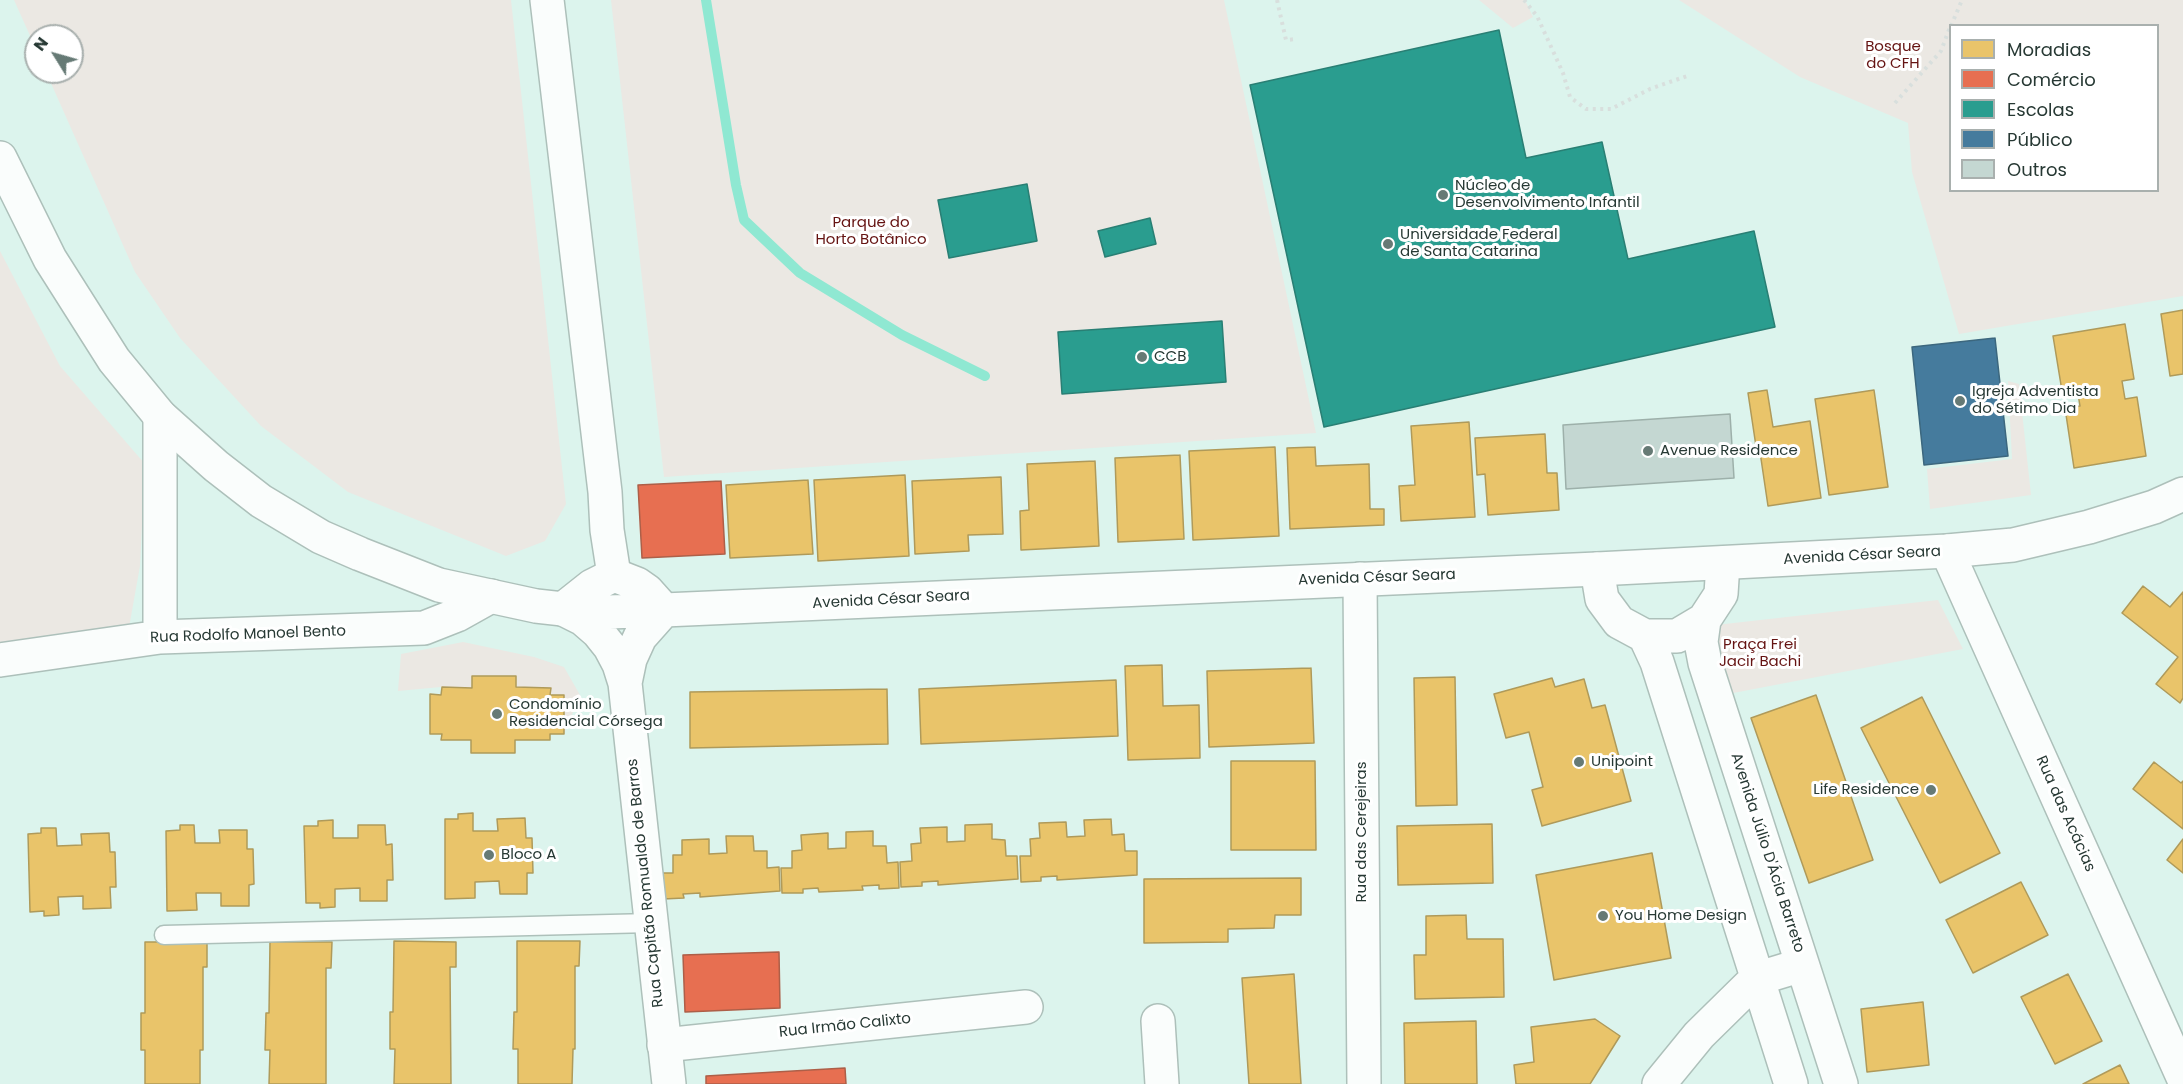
<!DOCTYPE html>
<meta charset="utf-8">
<style>
body{margin:0}
#map{position:relative;width:2183px;height:1084px;overflow:hidden;background:#dcf4ed;font-family:Poppins,sans-serif}
canvas{display:block}
.legend{position:absolute;left:1949px;top:24px;width:210px;height:168px;box-sizing:border-box;background:#fff;border:2px solid #a9b0ae;margin:0;padding:8px 10px;list-style:none;font-size:18px;color:#273934}
.legend li{display:flex;align-items:center;gap:12px;height:30px}
.legend b{width:30px;border:2px solid #a9b0ae}
.north{position:absolute;left:24px;top:24px;width:60px;height:60px;box-sizing:border-box;background:#fff;border:2px solid #a9b0ae;border-radius:50%;rotate:307deg;font-size:16px;font-weight:700;line-height:24px;text-align:center;color:#273934}
.north::after{content:'';display:block;margin:auto;width:21px;height:27px;background:#667a75;clip-path:polygon(50% 0,100% 100%,50% 72%,0 100%)}
</style>
<div id="map">
<canvas width="2183" height="1084"></canvas>
<ul class="legend">
<li><b style="height:16px;background:#e9c46a"></b>Moradias</li>
<li><b style="height:16px;background:#e76f51"></b>Comércio</li>
<li><b style="height:16px;background:#2a9d8f"></b>Escolas</li>
<li><b style="height:16px;background:#457b9d"></b>Público</li>
<li><b style="height:16px;background:#c4d7d2"></b>Outros</li>
</ul>
<div class="north">N</div>
</div>
<script>
const g = document.querySelector('canvas').getContext('2d');
g.lineJoin = 'round';
function paint(path, color) {
  g.fillStyle = color;
  g.fill(path, 'evenodd');
}
function toPath(rows) {
  const path = new Path2D();
  for (const r of rows) {
    path.moveTo(r[0], r[1]);
    for (let i = 2; i < r.length; i += 2) path.lineTo(r[i], r[i + 1]);
  }
  return path;
}
function trace(path, color, width, dash) {
  g.strokeStyle = color;
  g.lineWidth = width;
  g.lineCap = dash ? 'butt' : 'round';
  g.setLineDash(dash || []);
  g.stroke(path);
}
function label(font, color, halo, rows, align = 'center') {
  g.font = font + ' Poppins,sans-serif';
  g.lineWidth = 6;
  g.setLineDash([]);
  g.textBaseline = 'middle';
  g.strokeStyle = halo;
  g.fillStyle = color;
  for (const [text, x, y, turn = 0] of rows) {
    g.save();
    g.translate(x, y);
    g.rotate((+turn || 0) * Math.PI / 180);
    g.textAlign = isNaN(turn) ? turn : align;
    if (halo) g.strokeText(text, 0, 0);
    g.fillText(text, 0, 0);
    g.restore();
  }
}
const green = toPath([
 [14,0,511,0,566,504,545,541,506,556,348,492,261,426,180,338,135,272,46,72,72,72,72,36,36,36,36,49],
 [611,0,1224,0,1316,433,664,477],
 [1479,0,1525,0,1533,17,1513,28],
 [1679,0,2183,0,2183,296,1959,334,1912,172,1908,123,1800,77],
 [1950,26,2158,26,2158,190,1950,190],
 [0,251,60,366,145,464,140,566,128,633,0,656],
 [2008,381,2019,384,2031,495,1930,509,1927,469,2012,459],
 [1938,600,1963,649,1728,694,1707,626],
 [463,642,534,657,564,667,580,695,564,734,564,695,550,695,550,688,516,687,516,676,472,676,472,688,441,687,398,691,401,654]
]);
const homes = toPath([
 [2183,310,2183,374,2170,376,2161,314,2183,310],
 [2125,324,2134,379,2122,381,2125,399,2137,397,2146,456,2074,468,2065,408,2080,406,2077,388,2062,391,2053,336,2125,324],
 [1767,390,1773,427,1810,421,1821,498,1768,506,1760,452,1757,453,1748,393,1767,390],
 [1874,390,1888,487,1829,495,1815,399,1874,390],
 [1469,422,1475,517,1401,521,1399,486,1415,485,1411,426,1469,422],
 [1545,434,1547,473,1557,473,1559,510,1488,515,1485,474,1477,475,1475,438,1545,434],
 [1275,447,1279,536,1193,540,1189,451,1275,447],
 [1315,447,1316,466,1369,464,1370,509,1384,509,1384,525,1290,529,1287,448,1315,447],
 [1180,455,1184,539,1118,542,1115,458,1180,455],
 [1095,461,1099,546,1021,550,1020,511,1029,510,1027,464,1095,461],
 [905,475,909,556,818,561,814,480,905,475],
 [1001,477,1003,534,968,535,969,551,915,554,912,481,1001,477],
 [808,480,813,554,730,558,726,485,808,480],
 [2143,586,2170,607,2183,592,2183,698,2180,703,2156,684,2178,657,2122,613,2143,586],
 [1162,665,1163,706,1199,705,1200,758,1128,760,1125,666,1162,665],
 [1311,668,1314,743,1209,747,1207,671,1311,668],
 [472,676,516,676,516,687,551,688,550,695,564,695,564,734,550,734,550,740,515,740,515,753,471,753,471,740,441,740,442,734,430,734,430,694,441,695,442,687,472,688,472,676],
 [1455,677,1457,805,1416,806,1414,678,1455,677],
 [1552,678,1555,687,1584,679,1592,708,1605,705,1631,801,1542,826,1532,790,1543,787,1529,732,1506,738,1494,694,1552,678],
 [1116,680,1118,736,921,744,919,689,1116,680],
 [887,689,888,744,690,748,690,692,887,689],
 [1816,695,1873,860,1809,883,1751,718,1816,695],
 [1922,697,2000,853,1940,883,1861,728,1922,697],
 [1231,761,1315,761,1316,850,1231,850,1231,761],
 [2154,762,2181,783,2183,781,2183,829,2133,789,2154,762],
 [473,813,473,831,498,831,497,819,525,818,526,838,532,838,533,873,527,873,527,894,500,894,499,881,475,882,475,898,445,899,445,819,458,819,458,814,473,813],
 [1111,819,1112,835,1124,834,1125,851,1137,851,1137,875,1057,880,1057,876,1041,877,1041,881,1021,882,1020,856,1031,856,1030,839,1040,838,1039,823,1066,822,1067,837,1085,836,1084,820,1111,819],
 [333,820,333,838,358,838,358,825,385,825,386,845,392,844,393,880,387,880,387,901,360,901,360,888,335,889,335,907,320,908,320,903,306,903,304,826,318,826,318,821,333,820],
 [992,824,992,839,1005,840,1006,856,1017,856,1018,879,938,885,938,881,922,882,922,886,901,887,900,862,912,861,911,844,921,843,920,828,947,827,947,842,965,841,965,825,992,824],
 [1492,824,1493,883,1398,885,1397,826,1492,824],
 [180,825,194,825,195,843,220,843,219,830,247,830,247,849,253,849,254,884,249,885,249,906,221,906,221,893,196,893,197,910,167,911,166,831,180,830,180,825],
 [41,828,56,828,57,846,82,845,81,834,109,833,110,852,115,852,116,887,110,887,111,908,83,909,83,896,58,897,59,915,44,916,44,911,30,912,28,834,41,833,41,828],
 [873,831,873,846,886,846,887,863,898,862,899,888,879,889,879,885,862,886,863,890,819,892,818,888,803,889,803,893,782,893,781,868,792,868,792,851,802,850,801,835,828,833,828,849,846,848,846,832,873,831],
 [726,836,753,836,754,851,767,851,767,868,779,867,780,891,700,897,700,893,683,894,684,898,663,899,662,873,673,873,673,855,682,855,682,840,709,839,709,854,727,853,726,836],
 [2183,839,2183,873,2167,860,2183,839],
 [1652,853,1671,958,1554,980,1536,875,1652,853],
 [1301,878,1301,915,1275,915,1274,928,1228,929,1228,942,1144,943,1144,879,1301,878],
 [2021,882,2048,935,1973,973,1946,920,2021,882],
 [1466,915,1467,939,1503,939,1504,997,1415,999,1414,955,1426,955,1426,916,1466,915],
 [394,941,456,942,456,967,450,967,451,1084,394,1084,395,1049,390,1049,390,1012,393,1012,394,941],
 [517,941,580,941,579,966,575,966,575,1049,573,1049,572,1084,518,1084,518,1049,513,1049,514,1012,517,1012,517,941],
 [145,942,207,942,207,967,203,967,203,1050,200,1050,200,1084,145,1084,145,1050,141,1050,141,1013,145,1013,145,942],
 [270,942,332,942,331,968,326,968,326,1084,269,1084,270,1050,265,1050,266,1013,269,1013,270,942],
 [1294,974,1301,1084,1249,1084,1242,978,1294,974],
 [2068,974,2102,1041,2055,1064,2021,997,2068,974],
 [1923,1002,1929,1065,1867,1072,1861,1009,1923,1002],
 [1595,1019,1620,1036,1590,1084,1516,1084,1514,1065,1534,1062,1531,1027,1595,1019],
 [1476,1021,1477,1084,1405,1084,1404,1023,1476,1021],
 [2120,1065,2129,1084,2083,1084,2120,1065]
]);
const shops = toPath([
 [721,481,725,554,642,558,638,485,721,481],
 [779,952,780,1008,685,1012,683,955,779,952],
 [845,1068,846,1084,706,1084,706,1076,845,1068]
]);
const schools = toPath([
 [1499,30,1526,158,1602,142,1628,259,1754,231,1775,327,1324,427,1250,85,1499,30],
 [1027,184,1037,241,949,258,938,200,1027,184],
 [1150,218,1156,244,1105,257,1098,231,1150,218],
 [1222,321,1226,382,1062,394,1058,332,1222,321]
]);
const public = toPath([
 [1995,338,2008,456,1924,465,1912,347,1995,338]
]);
const stream = toPath([
 [706,0,736,185,744,220,800,273,902,335,985,376]
]);
const building = toPath([
 [1730,414,1734,478,1566,489,1563,425,1730,414]
]);
const path = toPath([
 [1277,0,1286,40,1297,39],
 [1524,0,1537,16,1563,73,1570,97,1586,109,1611,109,1650,89,1687,76],
 [1951,26,1962,0],
 [1895,103,1941,51,1950,27]
]);
const lane = toPath([
 [164,935,651,923]
]);
const street = toPath([
 [547,0,605,492,607,530,614,575],
 [160,416,160,637],
 [1947,551,2183,1077],
 [1597,569,1602,599,1619,622,1645,636,1677,636,1704,620,1721,594,1723,563],
 [1360,579,1364,1084],
 [1704,620,1701,642,1705,663,1841,1084],
 [1645,636,1657,662,1791,1084],
 [0,660,160,637,424,628,457,615,491,596],
 [1158,1021,1162,1084],
 [664,1045,1026,1007],
 [1659,1084,1699,1035,1756,979,1802,965]
]);
const secondary = toPath([
 [0,158,50,259,114,360,160,416,216,466,261,501,321,537,360,554,439,585,536,606,563,609]
]);
const primary = toPath([
 [563,609,609,612,664,610,1597,569,1947,551,2013,545,2089,527,2154,507,2183,494],
 [563,609,592,586,614,575,637,584,647,591,664,610],
 [565,610,583,619,598,632,610,647,619,664,625,683,669,1084],
 [625,683,630,659,640,637,664,610]
]);
const markers = [
 [1443,195,6,"#667a75"],
 [1388,244,6,"#667a75"],
 [1142,357,6,"#667a75"],
 [1960,401,6,"#667a75"],
 [1648,451,6,"#667a75"],
 [497,714,6,"#667a75"],
 [1579,762,6,"#667a75"],
 [1931,790,6,"#667a75"],
 [489,855,6,"#667a75"],
 [1603,916,6,"#667a75"]
];
const parkNames = [
 ["Bosque",1893,47],
 ["do CFH",1893,64],
 ["Parque do",871,223],
 ["Horto Botânico",871,240],
 ["Praça Frei",1760,645],
 ["Jacir Bachi",1760,662]
];
const poiNames = [
 ["Núcleo de",1455,186],
 ["Desenvolvimento Infantil",1455,203],
 ["Universidade Federal",1400,235],
 ["de Santa Catarina",1400,252],
 ["CCB",1154,357],
 ["Igreja Adventista",1972,392],
 ["do Sétimo Dia",1972,409],
 ["Avenue Residence",1660,451],
 ["Condomínio",509,705],
 ["Residencial Córsega",509,722],
 ["Unipoint",1591,762],
 ["Life Residence",1919,790,"right"],
 ["Bloco A",501,855],
 ["You Home Design",1615,916]
];
const streetNames = [
 ["Avenida César Seara",1862,556,-3],
 ["Avenida César Seara",1377,578,-2],
 ["Avenida César Seara",891,600,-3],
 ["Rua Rodolfo Manoel Bento",248,635,-2],
 ["Rua das Acácias",2065,814,66],
 ["Rua das Cerejeiras",1362,832,-90],
 ["Avenida Júlio D'Ácia Barreto",1767,853,72],
 ["Rua Capitão Romualdo de Barros",646,883,-96],
 ["Rua Irmão Calixto",845,1026,-6]
];
paint(green, '#ebe8e3');
paint(homes, '#e9c46a');
trace(homes, '#af9a5a', 1.5);
paint(shops, '#e76f51');
trace(shops, '#ad5f48', 1.5);
paint(schools, '#2a9d8f');
trace(schools, '#297f74', 1.5);
paint(public, '#457b9d');
trace(public, '#3c677e', 1.5);
trace(stream, '#8fe8d2', 10);
paint(building, '#c4d7d2');
trace(building, '#9db0aa', 1.5);
trace(lane, '#adc0ba', 21);
trace(street, '#adc0ba', 36);
trace(secondary, '#adc0ba', 36);
trace(primary, '#adc0ba', 36);
trace(path, '#d8dfdd', 4, [3, 4.5]);
trace(lane, '#fafdfc', 18);
trace(street, '#fafdfc', 33);
trace(secondary, '#fafdfc', 33);
trace(primary, '#fafdfc', 33);
for (const [x, y, r, color] of markers) {
  const dot = new Path2D();
  dot.arc(x, y, r, 0, 2 * Math.PI);
  g.fillStyle = color;
  g.fill(dot);
  trace(dot, '#fff', 2);
}
label('15px', '#651312', '#fff', parkNames);
label('15px', '#273934', '#fff', poiNames, 'left');
label('15px', '#273934', '#fff', streetNames);
</script>
